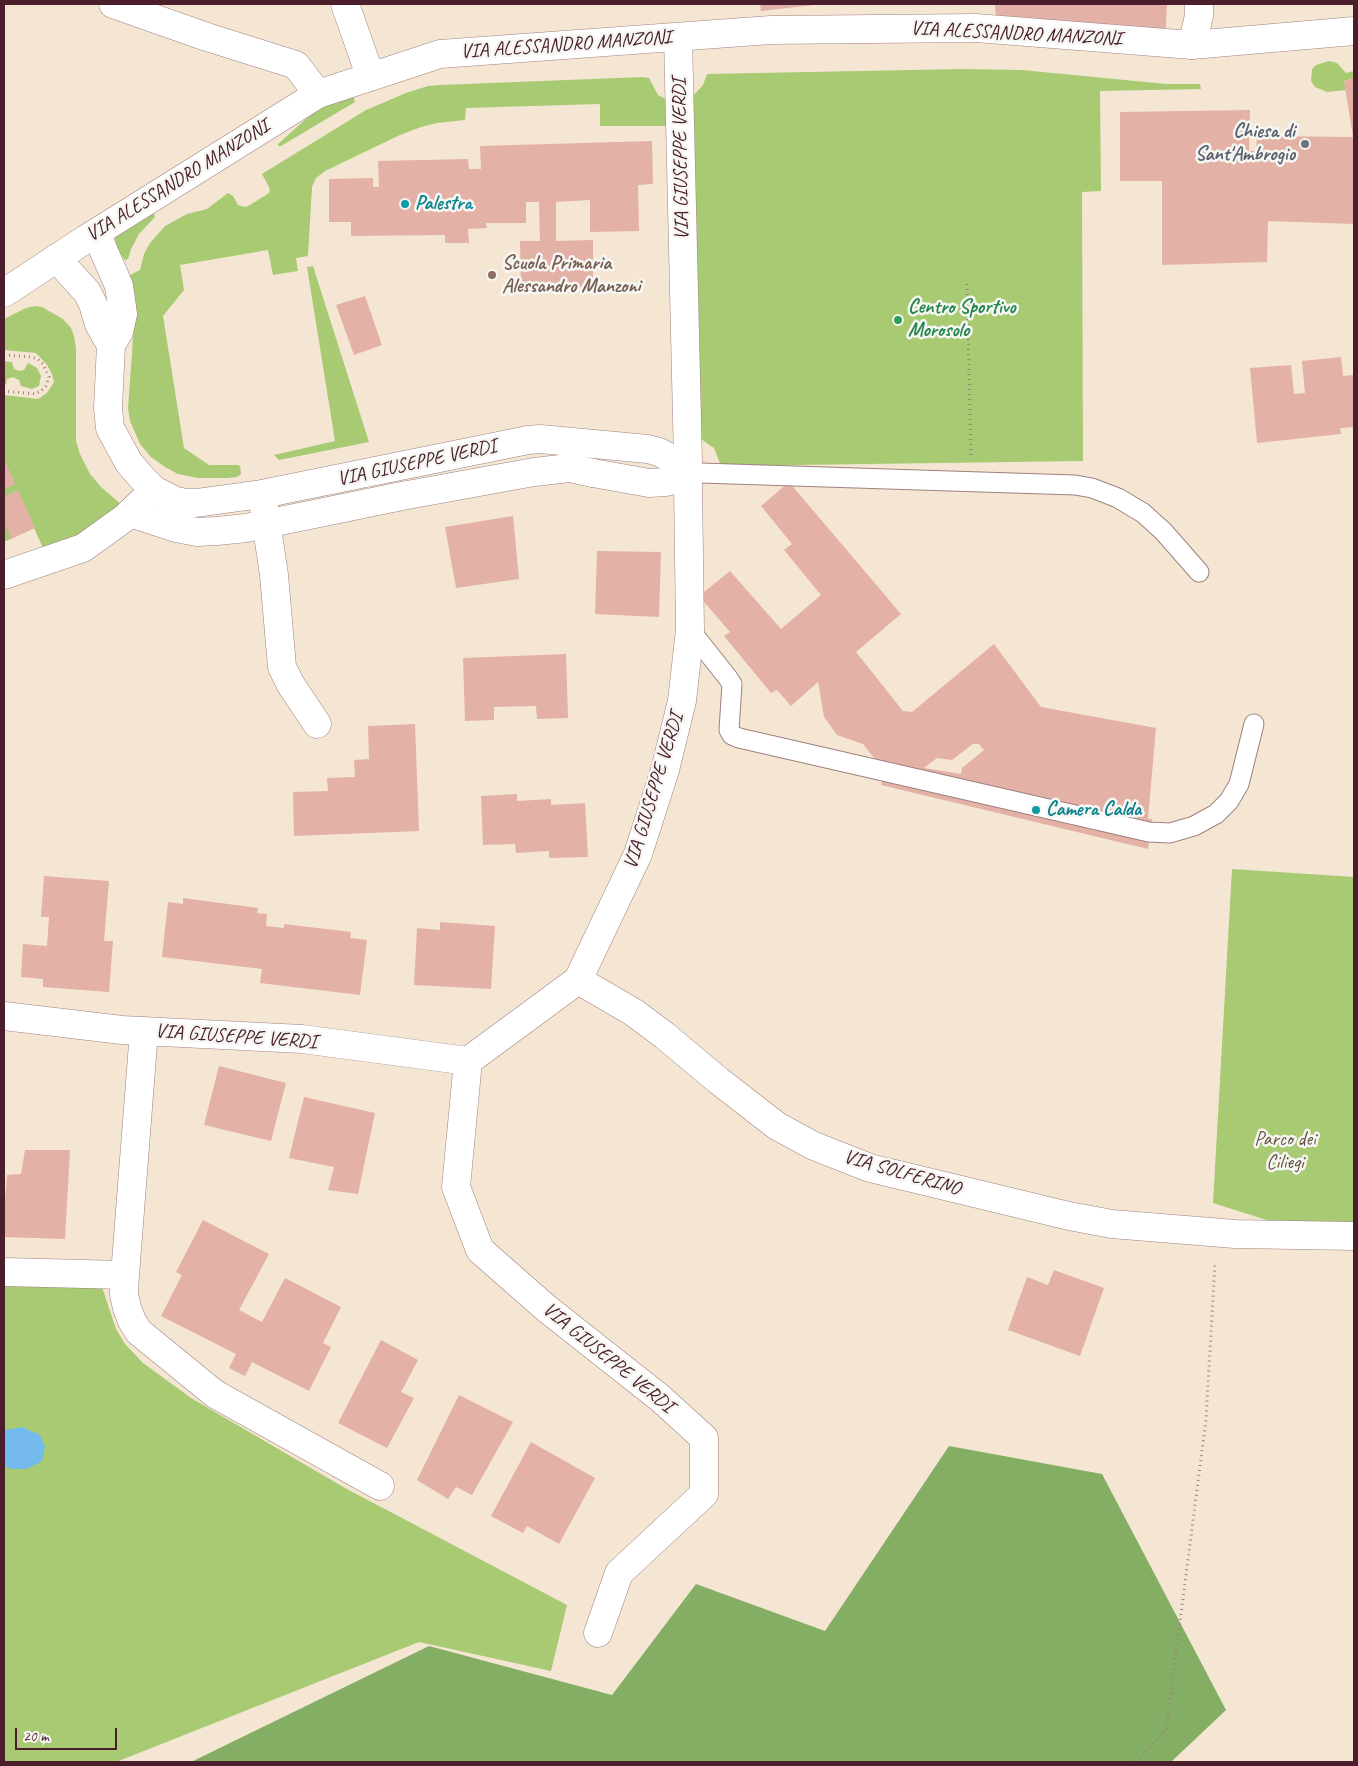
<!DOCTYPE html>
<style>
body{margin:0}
#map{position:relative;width:1358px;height:1766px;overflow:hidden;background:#f4e6d3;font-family:Caveat,sans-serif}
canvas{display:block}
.frame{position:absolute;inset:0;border:5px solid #4a1f2b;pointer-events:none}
.scale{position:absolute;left:15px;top:1728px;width:102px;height:22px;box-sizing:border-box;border:2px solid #4a1f2b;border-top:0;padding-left:6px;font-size:15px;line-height:18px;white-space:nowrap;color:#4a1f2b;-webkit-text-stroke:4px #f6f6f2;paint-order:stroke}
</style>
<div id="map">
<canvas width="1358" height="1766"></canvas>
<div class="frame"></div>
<div class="scale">20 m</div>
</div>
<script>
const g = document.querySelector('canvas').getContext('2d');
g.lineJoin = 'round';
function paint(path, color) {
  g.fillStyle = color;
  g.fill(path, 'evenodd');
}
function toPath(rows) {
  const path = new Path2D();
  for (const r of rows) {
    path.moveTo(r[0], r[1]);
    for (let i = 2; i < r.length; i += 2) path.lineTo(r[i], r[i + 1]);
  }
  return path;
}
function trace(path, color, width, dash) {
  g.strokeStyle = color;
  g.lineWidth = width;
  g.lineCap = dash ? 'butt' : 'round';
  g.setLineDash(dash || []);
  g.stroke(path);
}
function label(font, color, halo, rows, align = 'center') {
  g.font = font + ' Caveat,sans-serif';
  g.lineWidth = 5;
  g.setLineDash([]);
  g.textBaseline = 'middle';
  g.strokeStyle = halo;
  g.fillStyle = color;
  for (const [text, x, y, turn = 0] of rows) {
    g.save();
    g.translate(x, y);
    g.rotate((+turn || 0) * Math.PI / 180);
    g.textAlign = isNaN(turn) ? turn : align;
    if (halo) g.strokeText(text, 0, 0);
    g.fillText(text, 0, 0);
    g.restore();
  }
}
const green = toPath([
 [1329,61,1337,63,1346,73,1354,71,1354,78,1344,81,1346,90,1327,92,1315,87,1311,81,1312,69,1316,65],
 [962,69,1022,70,1166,84,1200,84,1201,89,1100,91,1101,191,1082,192,1083,461,721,466,714,448,698,437,690,99,703,85,707,74],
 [643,77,649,78,658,95,666,99,666,126,600,126,600,104,466,108,465,120,437,123,421,127,400,135,325,171,316,178,312,187,308,256,296,258,298,271,273,275,268,250,180,265,184,290,163,316,184,448,209,465,237,465,240,466,241,474,237,477,227,478,198,478,178,474,165,467,151,457,140,444,130,421,128,408,134,325,128,276,140,270,144,254,150,243,165,226,187,214,207,209,228,193,233,196,238,205,245,207,250,205,269,193,270,189,262,174,366,110,406,93,428,86,440,85],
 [352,92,355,102,281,146,278,146,278,144,316,110],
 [152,213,154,213,155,217,139,234,131,249,128,259,125,260,117,249,115,237],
 [313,266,369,442,279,460,274,455,335,441,307,267],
 [35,306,42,307,63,319,71,328,74,336,76,349,76,441,80,454,90,474,101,487,122,505,96,529,44,550,34,528,4,542,4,395,38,399,47,393,54,382,52,374,47,365,36,353,4,350,4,319,26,308],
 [4,361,12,362,14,369,20,371,24,370,28,363,37,368,41,376,39,386,32,389,21,386,19,380,13,377,7,379,6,385,4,384],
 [1232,869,1354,877,1354,1227,1295,1229,1213,1203],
 [4,1285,102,1287,116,1329,125,1344,143,1363,191,1398,345,1488,567,1605,551,1671,419,1642,116,1762,4,1762]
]);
const forest = toPath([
 [949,1446,1102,1474,1226,1710,1171,1762,191,1762,429,1646,612,1695,696,1584,825,1631]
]);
const water = toPath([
 [22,1427,40,1435,45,1447,42,1461,27,1469,12,1469,4,1466,4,1430]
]);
const building = toPath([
 [760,4,814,4,814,5,761,11],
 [995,4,1167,4,1165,40,996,21],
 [1354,78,1354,137,1353,137,1344,81],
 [1250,110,1249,151,1256,151,1257,136,1354,137,1354,224,1268,221,1267,262,1162,265,1162,181,1120,181,1120,112],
 [652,141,653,184,638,185,639,231,590,232,590,200,556,202,556,241,593,240,593,287,521,288,520,241,540,241,539,202,526,202,526,223,486,223,487,228,468,229,469,243,445,243,445,235,351,236,351,222,329,222,329,179,373,178,373,187,379,187,378,161,468,159,469,169,481,169,480,146],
 [365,296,382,345,354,355,336,305],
 [1341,357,1343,376,1354,375,1354,427,1340,428,1341,434,1257,443,1250,368,1291,365,1294,394,1305,393,1302,361],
 [4,458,15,484,4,489],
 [789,482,901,614,856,652,903,711,912,712,994,644,1041,707,1156,728,1148,819,1152,819,1148,849,881,785,886,765,879,764,863,744,837,735,824,717,818,682,791,706,777,690,771,693,724,636,730,632,699,596,730,571,781,629,821,595,784,550,792,544,761,506],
 [973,744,979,744,984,750,962,768,961,774,924,768,937,758,952,760],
 [18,490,35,528,11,539,4,520,4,497],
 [513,516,519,579,456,588,445,527],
 [597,551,661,552,659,617,595,614],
 [566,654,568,718,537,719,536,706,494,707,494,720,465,721,463,658],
 [415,724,419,831,294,836,293,792,328,791,327,778,355,777,354,760,369,759,368,726],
 [517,794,517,801,551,799,551,805,585,803,588,857,549,858,549,851,516,853,515,844,483,845,481,796],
 [44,876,109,881,104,941,113,941,109,992,43,987,43,979,21,977,23,944,47,946,49,917,41,917],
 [183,898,258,908,257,913,267,914,266,926,284,928,284,924,351,932,350,938,367,940,360,995,260,983,262,969,162,957,168,902,183,904],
 [440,922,495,926,491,989,414,985,417,928,440,930],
 [219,1066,286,1083,271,1141,204,1125],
 [304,1097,375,1113,358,1194,328,1190,334,1167,289,1158],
 [25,1150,70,1150,65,1239,4,1237,4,1211,7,1175,21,1174],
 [203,1220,269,1254,239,1310,262,1322,285,1278,341,1307,323,1343,331,1347,309,1391,252,1362,245,1376,229,1368,236,1354,161,1316,182,1275,176,1272],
 [1054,1270,1104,1288,1080,1356,1008,1330,1027,1277,1048,1285],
 [381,1340,418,1360,401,1392,414,1398,387,1448,338,1423],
 [459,1395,513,1422,472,1495,456,1487,448,1499,417,1480],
 [531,1442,595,1478,559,1544,527,1526,523,1533,491,1516]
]);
const path = toPath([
 [967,284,971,456],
 [4,355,31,357,38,359,43,364,49,377,46,386,41,391,35,394,4,391],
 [1136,1762,1166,1730,1206,1420,1215,1263]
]);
const service = toPath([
 [700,473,1075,485,1092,488,1118,498,1143,513,1163,531,1199,572],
 [690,630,728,678,732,684,729,730,732,735,739,738,1149,832,1170,833,1194,826,1216,814,1229,801,1239,784,1254,724]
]);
const pedestrian = toPath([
 [678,38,688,461],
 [130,513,176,528,197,532,217,531,246,528,402,496,534,472,570,468,593,473]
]);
const minor = toPath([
 [113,4,207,37,296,65,318,94],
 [345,4,370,75],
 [1192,45,1354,31],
 [96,233,119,286,123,314,119,332,111,345,108,408,110,428,129,463,143,479,154,490,176,501,186,503,196,503,262,494,528,440,540,439,648,449,659,452,681,464],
 [56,258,87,292,93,304,99,324,111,345],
 [593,473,649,483,666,482,678,479],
 [262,494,274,575,282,667,291,685,317,724],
 [4,575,83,548,126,517,154,490],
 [578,980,633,1012,664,1035,719,1081,777,1126,814,1146,870,1168,1069,1216,1112,1224,1235,1234,1354,1236],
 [4,1016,122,1030,302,1039,468,1061,578,980,638,854,665,770,682,701,690,630,688,485],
 [144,1031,125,1275,124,1294,127,1308,132,1321,139,1332,215,1394,380,1486],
 [468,1061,456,1187,480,1250,546,1308,660,1398,704,1438,704,1494,619,1573,598,1633],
 [4,1272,125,1275]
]);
const tertiary = toPath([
 [4,293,86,239,318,94,440,54,771,30,976,28,1192,45,1199,16,1199,4]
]);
const markers = [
 [1305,144,5,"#6b7280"],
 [405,204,5,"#0f9aa8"],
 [492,275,5,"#8d6e63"],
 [898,320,5,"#2e9e5b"],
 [1036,810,5,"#0f9aa8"]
];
const streetNames = [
 ["VIA ALESSANDRO MANZONI",1016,34,3],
 ["VIA ALESSANDRO MANZONI",566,45,-4],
 ["VIA GIUSEPPE VERDI",681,159,-91],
 ["VIA ALESSANDRO MANZONI",178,181,-32],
 ["VIA GIUSEPPE VERDI",417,463,-12],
 ["VIA GIUSEPPE VERDI",654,791,-73],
 ["VIA GIUSEPPE VERDI",236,1037,4],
 ["VIA SOLFERINO",902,1173,16],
 ["VIA GIUSEPPE VERDI",608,1358,39]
];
const worshipNames = [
 ["Chiesa di",1295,132],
 ["Sant'Ambrogio",1295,155]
];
const cultureNames = [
 ["Palestra",415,204],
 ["Camera Calda",1046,810]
];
const educationNames = [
 ["Scuola Primaria",502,264],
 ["Alessandro Manzoni",502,287]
];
const leisureNames = [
 ["Centro Sportivo",908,308],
 ["Morosolo",908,331]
];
const parkNames = [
 ["Parco dei",1285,1140],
 ["Ciliegi",1285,1163]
];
paint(green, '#a7ca73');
paint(forest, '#85ae65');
paint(water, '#75baec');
paint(building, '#e4b1a6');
trace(service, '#9f827f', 21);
trace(pedestrian, '#9f827f', 29);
trace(minor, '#9f827f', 29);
trace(tertiary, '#9f827f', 29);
trace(path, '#9f827f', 3, [1, 4]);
trace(service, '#fff', 19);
trace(pedestrian, '#fff', 28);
trace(minor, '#fff', 28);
trace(tertiary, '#fff', 28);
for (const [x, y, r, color] of markers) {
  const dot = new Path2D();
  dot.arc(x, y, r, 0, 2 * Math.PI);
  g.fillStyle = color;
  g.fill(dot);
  trace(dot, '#f6f6f2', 2);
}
label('20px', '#4a1f2b', '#f6f6f2', streetNames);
label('bold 20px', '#5b616d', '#f6f6f2', worshipNames, 'right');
label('bold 20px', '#0d838f', '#f6f6f2', cultureNames, 'left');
label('bold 20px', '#785e54', '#f6f6f2', educationNames, 'left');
label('bold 20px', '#27864d', '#f6f6f2', leisureNames, 'left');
label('20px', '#665241', '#f6f6f2', parkNames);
</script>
